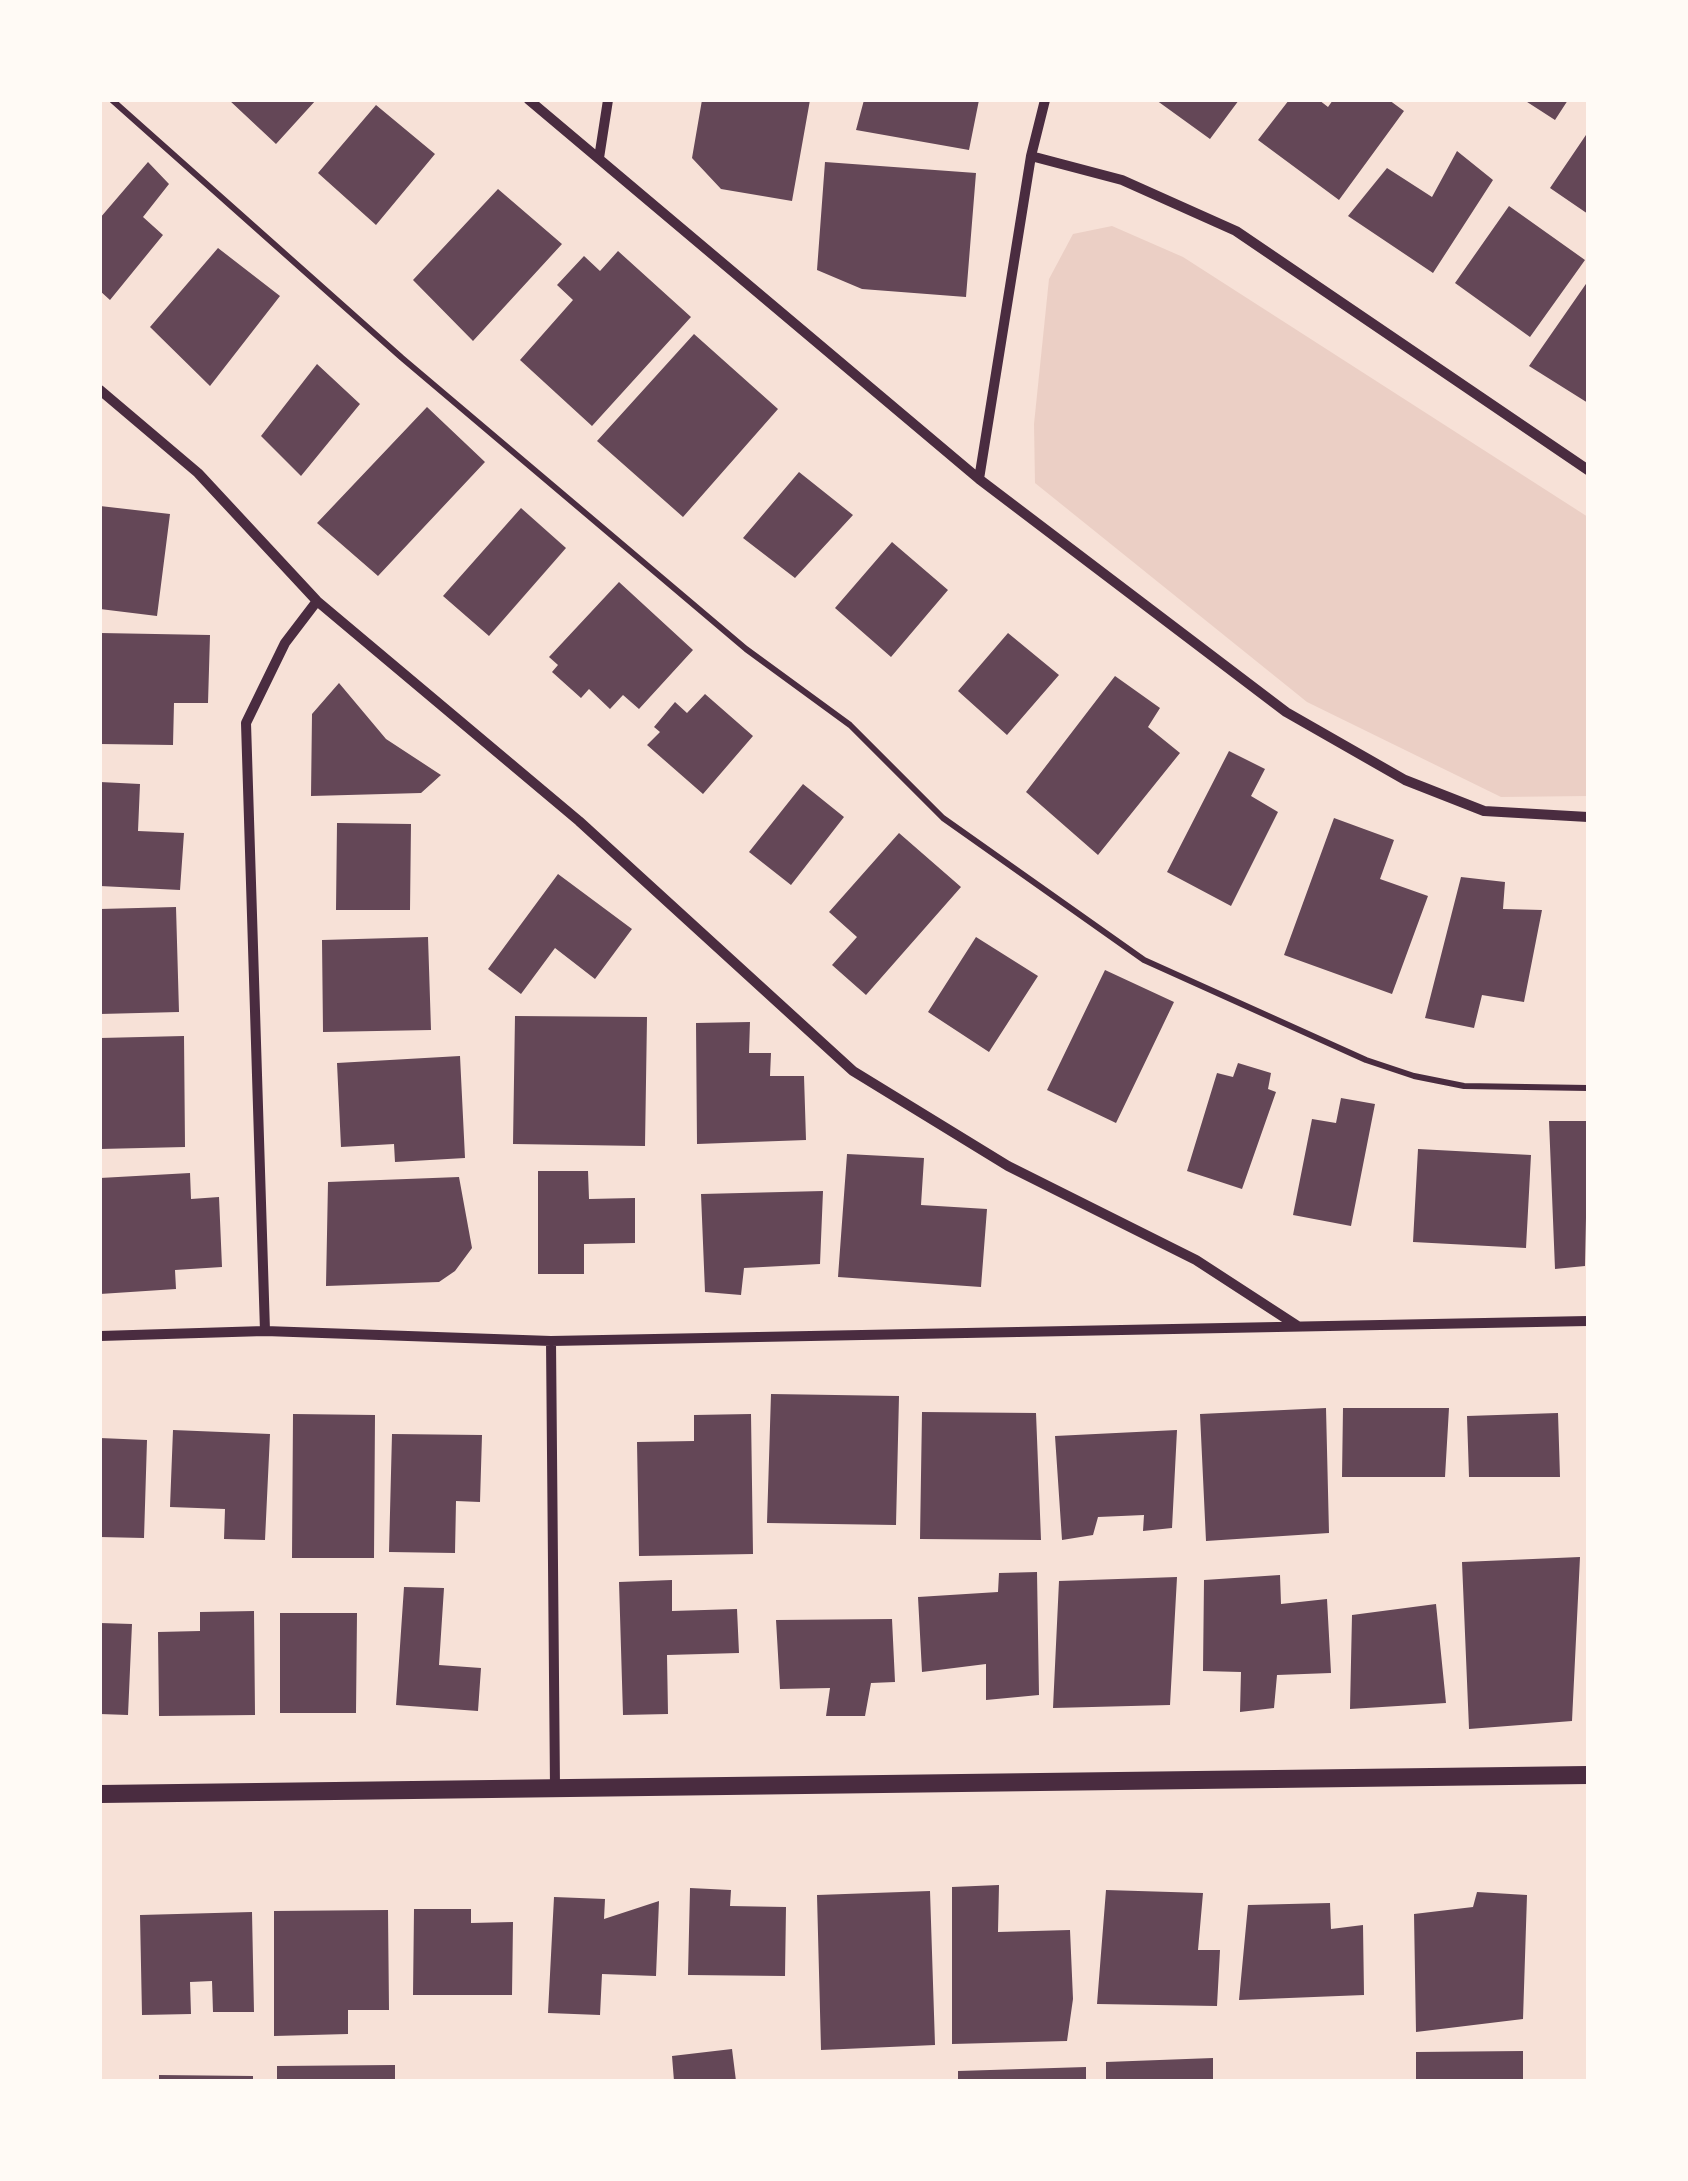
<!DOCTYPE html>
<style>
body{margin:0}
#map{position:relative;width:1688px;height:2181px;overflow:hidden;background:#f7e1d7;font-family:Signika,sans-serif}
canvas{display:block}
.frame{position:absolute;inset:0;border:102px solid #fffaf5;pointer-events:none}
</style>
<div id="map">
<canvas width="1688" height="2181"></canvas>
<div class="frame"></div>
</div>
<script>
const g = document.querySelector('canvas').getContext('2d');
g.lineJoin = 'round';
function paint(path, color) {
  g.fillStyle = color;
  g.fill(path, 'evenodd');
}
function toPath(rows) {
  const path = new Path2D();
  for (const r of rows) {
    path.moveTo(r[0], r[1]);
    for (let i = 2; i < r.length; i += 2) path.lineTo(r[i], r[i + 1]);
  }
  return path;
}
function trace(path, color, width, dash) {
  g.strokeStyle = color;
  g.lineWidth = width;
  g.lineCap = dash ? 'butt' : 'round';
  g.setLineDash(dash || []);
  g.stroke(path);
}
const green = toPath([
 [1112,226,1183,257,1588,517,1588,796,1501,797,1307,702,1035,483,1034,424,1049,279,1073,234]
]);
const building = toPath([
 [229,100,316,100,276,144],
 [702,100,810,100,792,201,721,189,692,158],
 [864,100,979,100,969,150,856,130],
 [1156,100,1239,100,1210,139],
 [1289,100,1319,100,1328,107,1333,100,1389,100,1404,111,1339,200,1258,140],
 [1524,100,1568,100,1555,120],
 [376,105,435,154,376,225,318,173],
 [1588,132,1588,214,1550,188],
 [1457,151,1493,180,1433,273,1348,216,1387,168,1432,197],
 [148,162,169,184,143,217,163,235,110,300,100,291,100,218],
 [825,162,976,173,966,297,862,289,817,270],
 [498,189,562,244,473,341,413,280],
 [1509,206,1585,260,1530,337,1455,283],
 [218,248,280,296,210,386,150,327],
 [618,251,691,317,592,426,520,360,573,300,557,285,584,256,600,271],
 [1588,281,1588,403,1529,366],
 [694,334,778,409,683,517,597,441],
 [317,364,360,404,301,476,261,436],
 [427,407,485,462,378,576,317,523],
 [799,472,853,515,795,578,743,538],
 [100,506,170,514,157,616,100,609],
 [521,508,566,548,489,636,443,596],
 [892,542,948,590,891,657,835,608],
 [619,582,693,650,639,709,623,695,610,709,589,689,581,698,552,672,558,665,549,657],
 [100,633,210,635,208,703,174,703,173,745,100,744],
 [1008,633,1059,675,1007,735,958,691],
 [1115,676,1160,708,1148,727,1180,753,1098,855,1026,792],
 [339,683,386,739,441,775,421,793,311,796,312,714],
 [705,694,753,736,703,794,647,745,660,732,654,727,675,702,687,713],
 [1229,751,1265,769,1251,796,1278,812,1231,906,1167,872],
 [100,782,140,784,138,831,184,833,180,890,100,886],
 [803,784,844,817,791,885,749,852],
 [1334,818,1394,840,1380,879,1428,896,1392,994,1284,955],
 [337,823,411,824,410,910,336,910],
 [899,833,961,887,866,995,832,965,857,937,829,912],
 [558,874,632,929,595,979,555,948,521,994,488,969],
 [1461,877,1505,882,1503,909,1542,910,1524,1002,1482,995,1474,1028,1425,1018],
 [176,907,179,1012,100,1014,100,909],
 [428,937,431,1030,323,1032,322,940],
 [976,937,1038,976,989,1052,928,1012],
 [1105,970,1174,1002,1116,1123,1047,1090],
 [515,1016,647,1017,645,1146,513,1144],
 [750,1022,749,1053,771,1053,770,1076,804,1076,806,1140,697,1144,696,1023],
 [184,1036,185,1147,100,1149,100,1038],
 [460,1056,465,1158,395,1162,394,1144,341,1147,337,1063],
 [1238,1063,1271,1073,1268,1089,1276,1092,1242,1189,1187,1171,1217,1073,1233,1077],
 [1341,1098,1375,1104,1351,1226,1293,1215,1312,1119,1336,1123],
 [1549,1121,1588,1121,1585,1266,1555,1269],
 [1418,1149,1531,1155,1526,1248,1413,1242],
 [847,1154,924,1158,921,1205,987,1209,981,1287,838,1277],
 [538,1171,588,1171,589,1199,635,1198,635,1243,584,1244,584,1274,538,1274],
 [190,1173,191,1199,219,1197,222,1267,175,1270,176,1289,100,1294,100,1178],
 [459,1177,472,1248,455,1271,439,1282,326,1286,328,1182],
 [823,1191,820,1264,744,1268,741,1295,705,1292,701,1194],
 [771,1394,899,1396,896,1525,767,1523],
 [1326,1408,1329,1533,1206,1541,1200,1414],
 [1343,1408,1449,1408,1445,1477,1342,1477],
 [922,1412,1036,1413,1041,1540,920,1539],
 [1558,1413,1560,1477,1469,1477,1467,1416],
 [293,1414,375,1415,374,1558,292,1558],
 [751,1414,753,1554,639,1556,637,1442,694,1441,694,1415],
 [173,1430,270,1434,265,1540,224,1539,225,1509,170,1507],
 [1177,1430,1172,1528,1143,1531,1144,1515,1098,1517,1093,1535,1062,1540,1055,1436],
 [392,1434,482,1435,480,1502,456,1501,455,1553,389,1552],
 [100,1438,147,1440,144,1538,100,1537],
 [1580,1557,1572,1721,1469,1729,1462,1562],
 [1037,1572,1039,1695,986,1700,986,1664,922,1672,918,1597,998,1592,999,1573],
 [1280,1575,1281,1604,1327,1599,1331,1673,1277,1675,1274,1708,1240,1712,1241,1672,1203,1671,1204,1580],
 [1177,1577,1170,1705,1053,1708,1059,1581],
 [672,1580,672,1611,737,1609,739,1653,667,1655,668,1714,623,1715,619,1582],
 [404,1587,444,1588,439,1665,481,1668,478,1711,396,1705],
 [1436,1604,1446,1703,1350,1709,1352,1615],
 [254,1611,255,1715,159,1716,158,1632,200,1631,200,1612],
 [280,1613,357,1613,356,1713,280,1713],
 [892,1619,895,1682,871,1683,865,1716,826,1716,830,1688,780,1689,776,1620],
 [100,1623,132,1624,128,1715,100,1714],
 [999,1885,998,1932,1070,1930,1073,1999,1067,2041,952,2044,952,1887],
 [690,1888,731,1890,730,1906,786,1907,785,1976,688,1975],
 [1106,1890,1203,1893,1198,1950,1220,1950,1217,2006,1097,2004],
 [930,1891,935,2045,821,2050,817,1895],
 [1477,1892,1527,1895,1523,2019,1416,2032,1414,1914,1473,1907],
 [554,1897,605,1899,604,1919,659,1901,656,1976,602,1974,600,2015,548,2013],
 [1330,1903,1331,1929,1363,1925,1364,1995,1239,2000,1248,1905],
 [414,1909,471,1909,471,1923,513,1922,512,1995,413,1995],
 [388,1910,389,2010,348,2010,348,2034,274,2036,274,1911],
 [252,1912,254,2012,213,2012,212,1981,190,1982,191,2014,142,2015,140,1915],
 [732,2049,736,2081,674,2081,672,2056],
 [1523,2051,1523,2081,1416,2081,1416,2052],
 [1213,2058,1213,2081,1106,2081,1106,2062],
 [395,2065,395,2081,277,2081,277,2066],
 [1086,2067,1086,2081,958,2081,958,2071],
 [159,2075,253,2076,253,2081,159,2081]
]);
const path = toPath([
 [112,100,402,358,746,649,850,725,943,818,1144,960,1366,1060,1414,1076,1464,1086,1588,1088]
]);
const minor = toPath([
 [529,100,979,479,1286,712,1405,780,1484,811,1588,817],
 [1031,156,1122,180,1236,231,1588,470],
 [599,158,608,100],
 [100,390,198,473,317,601,579,821,853,1071,1008,1166,1196,1260,1296,1325],
 [979,479,1031,156,1045,100],
 [265,1331,246,723,285,643,317,601],
 [100,1336,265,1331,551,1341,1588,1321],
 [551,1341,555,1788]
]);
const tertiary = toPath([
 [100,1794,1588,1775]
]);
paint(green, '#ebcfc5');
paint(building, '#644757');
trace(path, '#4a2c40', 6);
trace(minor, '#4a2c40', 10);
trace(tertiary, '#4a2c40', 18);
</script>
